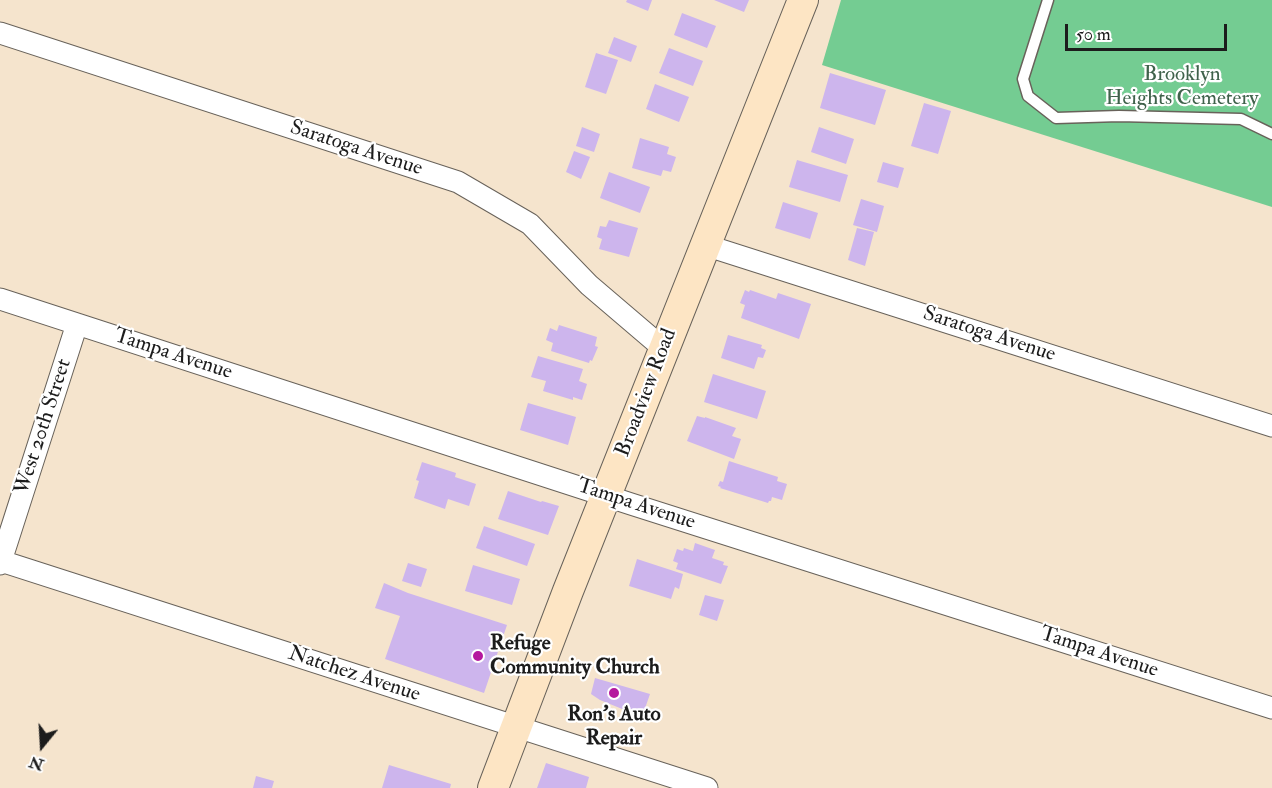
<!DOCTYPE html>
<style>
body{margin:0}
#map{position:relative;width:1272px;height:788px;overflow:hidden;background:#f5e4cd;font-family:"IM FELL Double Pica",serif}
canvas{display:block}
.north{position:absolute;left:12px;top:716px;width:60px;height:60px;-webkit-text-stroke:4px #fff;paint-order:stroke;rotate:198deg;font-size:16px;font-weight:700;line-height:24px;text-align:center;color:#1c1c1c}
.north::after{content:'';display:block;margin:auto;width:21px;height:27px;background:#1c1c1c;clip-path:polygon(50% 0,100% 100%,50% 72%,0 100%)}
.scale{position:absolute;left:1065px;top:24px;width:162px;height:27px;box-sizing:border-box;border:3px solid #1c1c1c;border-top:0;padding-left:8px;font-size:18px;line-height:21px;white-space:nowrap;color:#1c1c1c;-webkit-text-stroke:4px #fff;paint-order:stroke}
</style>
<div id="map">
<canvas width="1272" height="788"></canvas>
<div class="north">N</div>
<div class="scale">50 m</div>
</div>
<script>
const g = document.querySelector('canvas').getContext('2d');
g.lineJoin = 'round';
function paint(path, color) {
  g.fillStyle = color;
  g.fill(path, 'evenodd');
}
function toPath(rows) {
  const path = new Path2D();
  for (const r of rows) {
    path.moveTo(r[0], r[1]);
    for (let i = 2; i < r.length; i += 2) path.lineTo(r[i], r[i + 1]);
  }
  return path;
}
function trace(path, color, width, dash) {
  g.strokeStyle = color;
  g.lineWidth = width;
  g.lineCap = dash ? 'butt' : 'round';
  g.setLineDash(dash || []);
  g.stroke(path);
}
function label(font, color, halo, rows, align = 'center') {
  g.font = font + ' "IM FELL Double Pica",serif';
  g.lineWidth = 4.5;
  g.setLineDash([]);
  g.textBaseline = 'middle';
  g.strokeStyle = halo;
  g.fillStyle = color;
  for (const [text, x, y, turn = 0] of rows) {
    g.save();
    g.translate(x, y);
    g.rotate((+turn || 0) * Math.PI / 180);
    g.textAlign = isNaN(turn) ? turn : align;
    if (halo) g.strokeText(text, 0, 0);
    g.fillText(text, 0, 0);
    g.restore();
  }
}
const green = toPath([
 [841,0,1272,0,1272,207,822,65]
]);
const building = toPath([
 [627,0,652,0,648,11,626,2],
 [714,0,749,0,744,12],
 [682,13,716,26,707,48,674,35],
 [614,37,637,46,631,62,608,53],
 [669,48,703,61,693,86,659,73],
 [596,53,618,60,606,94,585,87],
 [830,73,886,90,875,125,820,108],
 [655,84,689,97,679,122,646,109],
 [924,103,951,111,938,154,911,146],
 [582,127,600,134,594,152,576,146],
 [819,127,854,139,846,164,811,152],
 [640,138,669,147,667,154,676,157,671,172,663,170,661,176,632,168],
 [574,151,590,157,581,179,566,172],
 [797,160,848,175,840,202,789,187],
 [883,162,904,168,898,188,877,182],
 [609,172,650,187,640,213,600,198],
 [861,199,884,206,877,232,853,225],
 [783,202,818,213,810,239,775,228],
 [609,220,638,228,629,257,599,249,602,239,597,237,600,226,606,227],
 [857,228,874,232,865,266,848,260],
 [745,290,749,292,750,290,776,299,778,293,811,304,799,339,741,318,745,305,740,303],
 [559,325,597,337,595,346,598,347,592,361,590,360,589,363,551,351,553,343,546,340,550,328,557,331],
 [728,335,762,345,761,348,766,350,763,358,758,357,754,369,721,358],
 [538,356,583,369,579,381,587,384,582,400,573,397,573,400,543,391,546,381,531,377],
 [713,374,766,391,757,419,704,402],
 [528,403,576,417,568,445,520,430],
 [697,416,705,418,705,417,736,428,732,436,741,439,734,459,687,441],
 [729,461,778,477,777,481,787,484,782,500,772,497,771,501,769,501,768,503,720,488,721,487,718,486,720,481,723,482],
 [422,462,456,473,455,477,476,484,469,506,448,499,445,509,414,498,419,481,416,480],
 [508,491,541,502,542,501,559,506,548,535,498,519],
 [484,526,535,544,527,566,476,548],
 [695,543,715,550,712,558,724,562,723,565,728,566,721,584,676,569,678,563,673,561,677,549,683,551,684,548,693,551],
 [637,559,683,574,679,589,675,587,671,599,629,586],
 [408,563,427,569,421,587,402,581],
 [473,565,520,579,512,605,465,591],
 [384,583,408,593,507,625,484,693,385,659,400,616,375,608],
 [705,595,724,600,717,621,699,615],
 [595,678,650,694,642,717,600,700,591,694],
 [546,763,589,777,586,788,537,788],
 [389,765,451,784,450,788,382,788],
 [256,776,274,781,272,788,253,788]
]);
const lane = toPath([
 [1048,0,1023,79,1028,96,1056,118,1119,116,1241,119,1272,134]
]);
const street = toPath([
 [0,33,458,182,530,224,589,285,664,349],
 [705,245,1272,426],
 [0,299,631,504,1272,708],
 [1,561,707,788],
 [0,564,77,324]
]);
const secondary = toPath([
 [493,788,568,591,803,0]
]);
const markers = [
 [478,656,6,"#b5179e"],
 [614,693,6,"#b5179e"]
];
const parkNames = [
 ["Brooklyn",1182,75],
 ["Heights Cemetery",1182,99]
];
const streetNames = [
 ["Saratoga Avenue",356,149,18],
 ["Saratoga Avenue",989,335,18],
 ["Tampa Avenue",173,355,18],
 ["Broadview Road",647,393,-69],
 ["West 20th Street",44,427,-72],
 ["Tampa Avenue",636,505,18],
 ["Tampa Avenue",1099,653,18],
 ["Natchez Avenue",354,675,18]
];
const poiNames = [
 ["Refuge",490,644],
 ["Community Church",490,668],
 ["Ron's Auto",614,715,"center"],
 ["Repair",614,739,"center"]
];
paint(green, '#74cc92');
paint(building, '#cdb5ed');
trace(lane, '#68625a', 13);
trace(street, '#68625a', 23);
trace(secondary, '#68625a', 32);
trace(lane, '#fff', 10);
trace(street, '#fff', 21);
trace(secondary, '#fde5c4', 30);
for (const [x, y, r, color] of markers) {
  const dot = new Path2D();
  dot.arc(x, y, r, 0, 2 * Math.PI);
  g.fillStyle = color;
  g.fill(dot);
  trace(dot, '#fff', 2);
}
label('21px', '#3f624b', '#fff', parkNames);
label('21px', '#1c1c1c', '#fff', streetNames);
label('bold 21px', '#1c1c1c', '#fff', poiNames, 'left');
</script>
